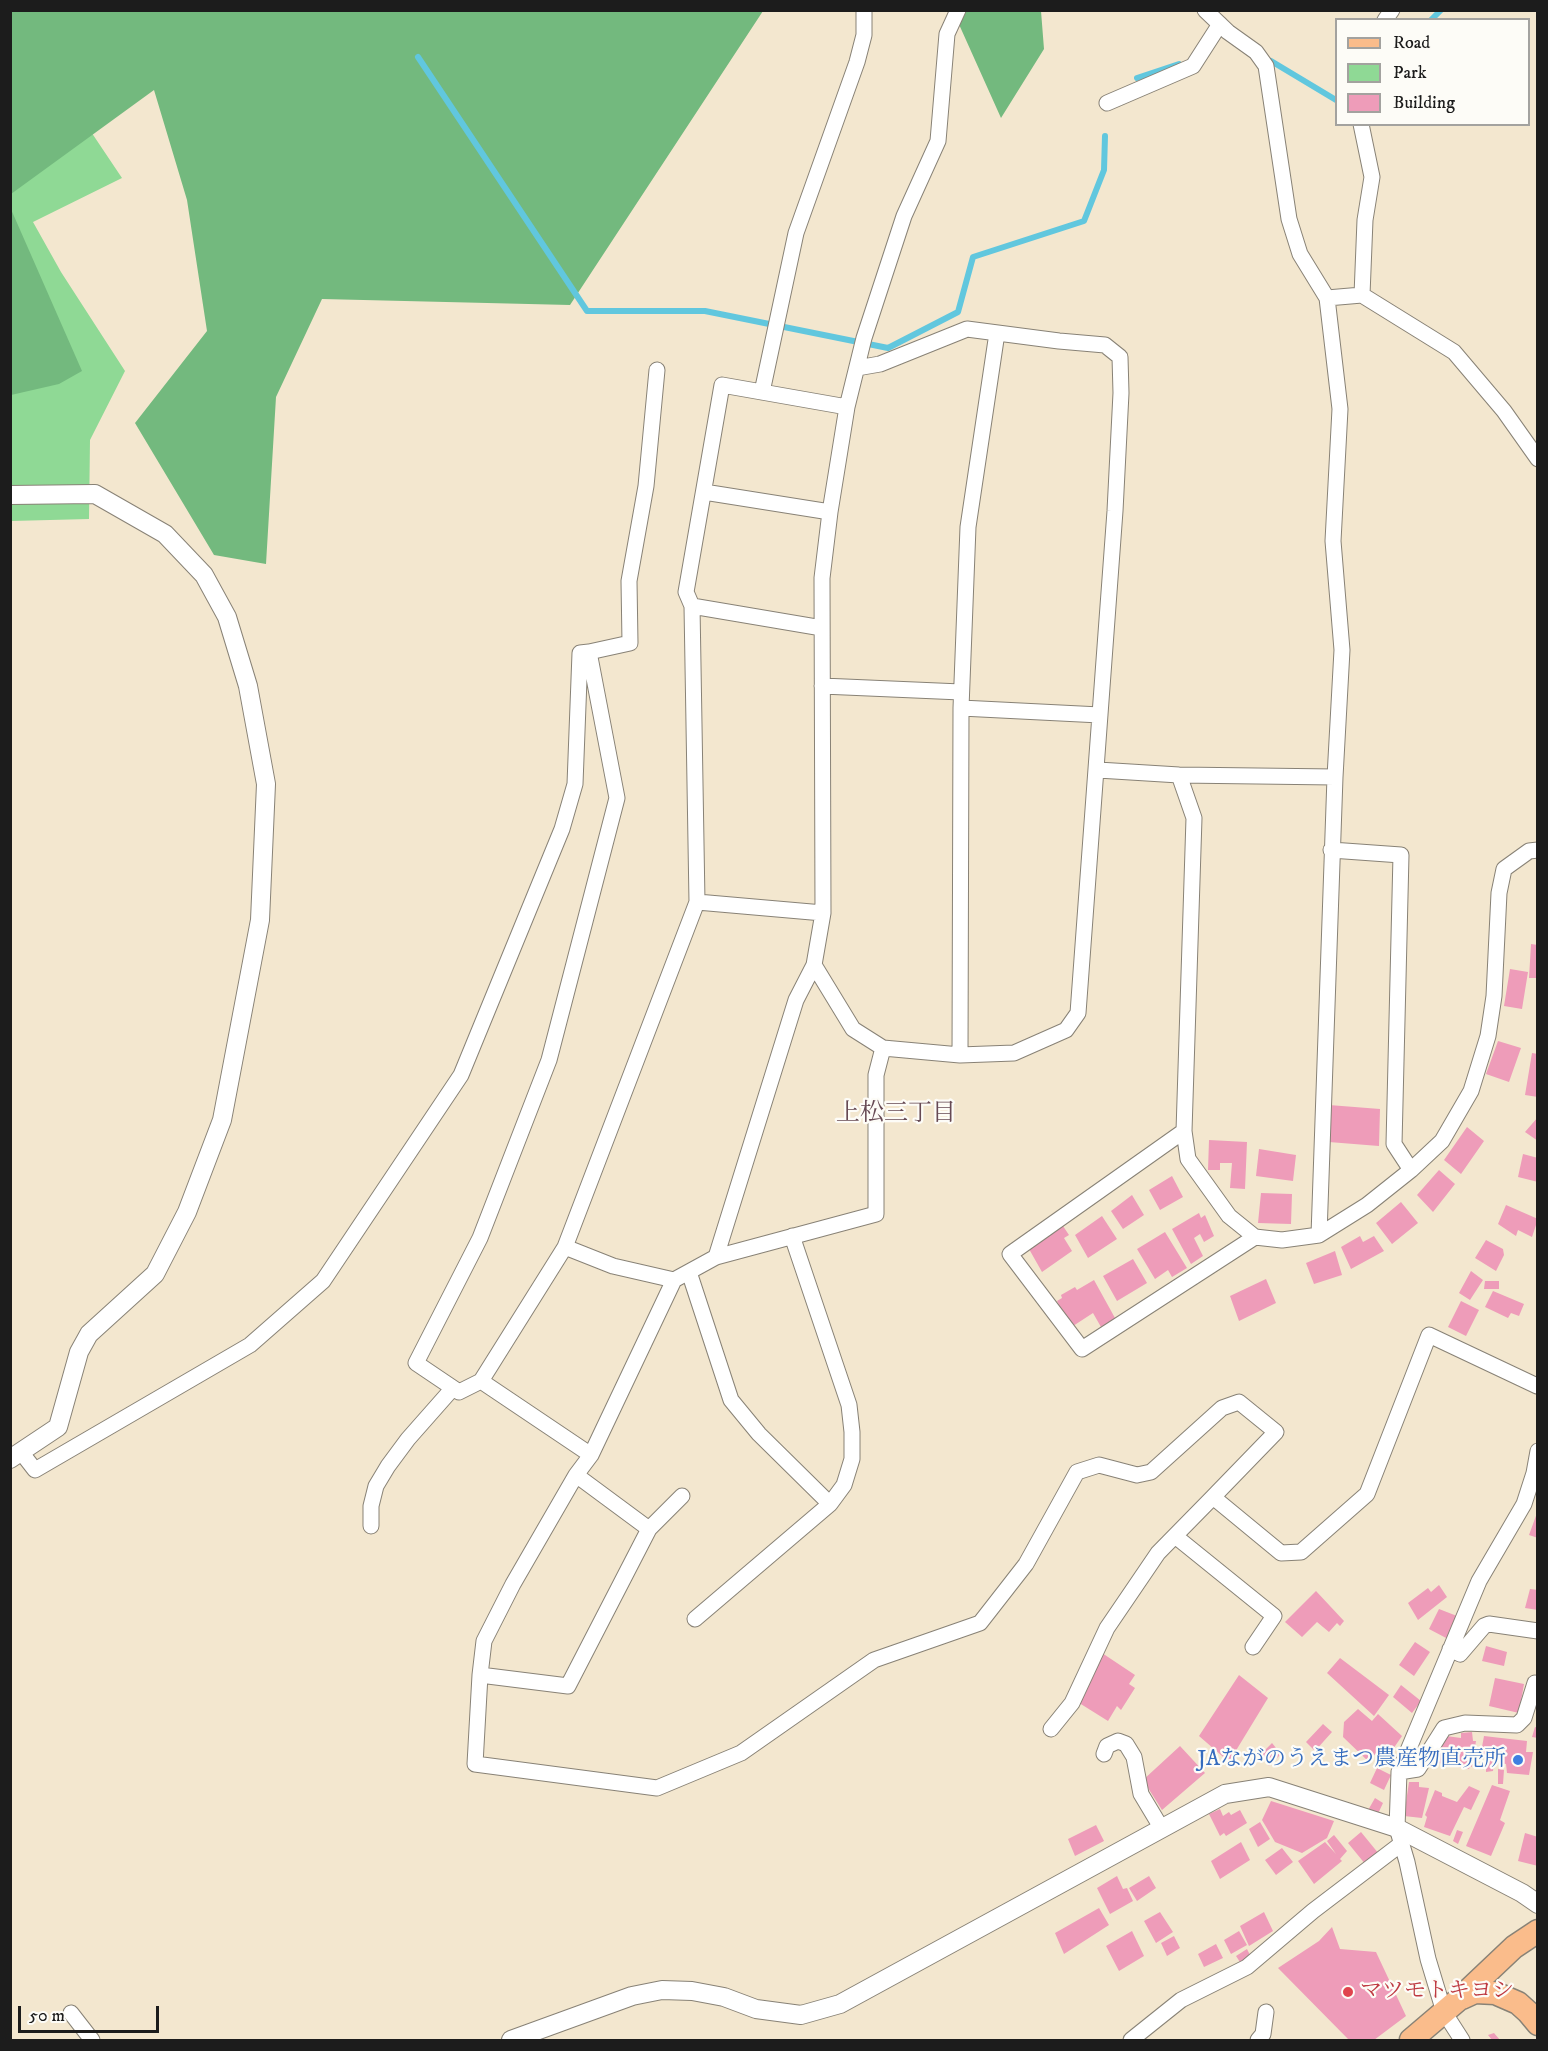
<!DOCTYPE html>
<meta charset="utf-8">
<style>
body{margin:0}
#map{position:relative;width:1548px;height:2051px;overflow:hidden;background:#f3e7cf;font-family:"IM FELL DW Pica",serif}
canvas{display:block}
.frame{position:absolute;inset:0;border:12px solid #1c1c1c;pointer-events:none}
.legend{position:absolute;left:1335px;top:18px;width:195px;height:108px;box-sizing:border-box;background:#fdfcf7;border:2px solid #a3a29f;margin:0;padding:8px 10px;list-style:none;font-size:18px;color:#1c1c1c}
.legend li{display:flex;align-items:center;gap:12px;height:30px}
.legend b{width:30px;border:2px solid #a3a29f}
.scale{position:absolute;left:18px;top:2006px;width:141px;height:27px;box-sizing:border-box;border:3px solid #1c1c1c;border-top:0;padding-left:8px;font-size:18px;line-height:21px;white-space:nowrap;color:#1c1c1c;-webkit-text-stroke:4px #fdfcf7;paint-order:stroke}
</style>
<div id="map">
<canvas width="1548" height="2051"></canvas>
<div class="frame"></div>
<ul class="legend">
<li><b style="height:8px;background:#fabc8b"></b>Road</li>
<li><b style="height:16px;background:#8fd995"></b>Park</li>
<li><b style="height:16px;background:#ee9cb9"></b>Building</li>
</ul>
<div class="scale">50 m</div>
</div>
<script>
const g = document.querySelector('canvas').getContext('2d');
g.lineJoin = 'round';
function paint(path, color) {
  g.fillStyle = color;
  g.fill(path, 'evenodd');
}
function toPath(rows) {
  const path = new Path2D();
  for (const r of rows) {
    path.moveTo(r[0], r[1]);
    for (let i = 2; i < r.length; i += 2) path.lineTo(r[i], r[i + 1]);
  }
  return path;
}
function trace(path, color, width, dash) {
  g.strokeStyle = color;
  g.lineWidth = width;
  g.lineCap = dash ? 'butt' : 'round';
  g.setLineDash(dash || []);
  g.stroke(path);
}
function label(font, color, halo, rows, align = 'center') {
  g.font = font + ' "IM FELL DW Pica","Noto Serif JP",serif';
  g.lineWidth = 4.5;
  g.setLineDash([]);
  g.textBaseline = 'middle';
  g.strokeStyle = halo;
  g.fillStyle = color;
  for (const [text, x, y, turn = 0] of rows) {
    g.save();
    g.translate(x, y);
    g.rotate((+turn || 0) * Math.PI / 180);
    g.textAlign = isNaN(turn) ? turn : align;
    if (halo) g.strokeText(text, 0, 0);
    g.fillText(text, 0, 0);
    g.restore();
  }
}
const green = toPath([
 [10,11,122,178,33,222,61,272,125,371,90,440,89,519,11,521]
]);
const forest = toPath([
 [11,10,763,10,763,11,570,305,322,299,276,397,266,564,214,555,135,423,207,331,187,200,154,90,11,194],
 [953,11,1041,11,1044,49,1001,118],
 [10,207,82,371,59,384,11,395]
]);
const stream = toPath([
 [1431,20,1441,10],
 [418,57,587,311,705,311,888,348,958,312,973,257,1084,221,1104,170,1105,136],
 [1271,61,1336,100],
 [1137,78,1179,64]
]);
const building = toPath([
 [1531,944,1538,945,1538,978,1529,978],
 [1510,969,1528,972,1522,1009,1504,1006],
 [1498,1041,1521,1048,1509,1082,1486,1074],
 [1532,1053,1538,1054,1538,1097,1525,1095],
 [1329,1105,1380,1109,1379,1146,1329,1142],
 [1538,1117,1538,1141,1525,1132],
 [1467,1127,1484,1141,1461,1174,1444,1160],
 [1209,1140,1247,1142,1245,1189,1230,1188,1232,1163,1220,1163,1220,1170,1208,1170],
 [1259,1149,1296,1155,1293,1181,1256,1176],
 [1523,1154,1538,1158,1538,1182,1518,1177],
 [1439,1170,1455,1184,1433,1212,1417,1195],
 [1172,1176,1183,1197,1160,1210,1149,1190],
 [1261,1193,1292,1194,1291,1224,1258,1223],
 [1132,1195,1144,1215,1123,1229,1111,1211],
 [1401,1202,1418,1223,1392,1244,1376,1223],
 [1506,1205,1538,1219,1532,1237,1518,1230,1516,1236,1498,1224],
 [1199,1213,1201,1218,1205,1215,1214,1236,1204,1242,1200,1234,1194,1238,1203,1256,1191,1264,1172,1229],
 [1102,1216,1117,1239,1088,1258,1075,1235],
 [1063,1226,1069,1235,1064,1238,1072,1251,1042,1272,1029,1249],
 [1165,1232,1187,1268,1172,1277,1168,1270,1155,1279,1137,1249],
 [1360,1236,1363,1242,1374,1236,1384,1251,1351,1269,1341,1247],
 [1486,1240,1503,1249,1504,1255,1496,1271,1475,1258],
 [1335,1251,1342,1275,1314,1284,1306,1263],
 [1133,1259,1147,1283,1117,1301,1103,1276],
 [1471,1271,1483,1280,1470,1300,1459,1293],
 [1266,1279,1276,1303,1239,1321,1230,1296],
 [1094,1280,1115,1318,1101,1327,1093,1313,1070,1328,1057,1301,1062,1298,1061,1295,1075,1287,1077,1290],
 [1485,1281,1499,1281,1499,1289,1484,1289],
 [1493,1291,1524,1304,1519,1316,1511,1313,1508,1318,1485,1307],
 [1461,1301,1479,1310,1466,1336,1448,1327],
 [1537,1513,1538,1513,1538,1538,1529,1535],
 [1439,1585,1447,1597,1418,1620,1408,1603,1428,1588,1431,1592],
 [1530,1589,1538,1590,1538,1610,1525,1608],
 [1316,1591,1344,1621,1340,1626,1337,1623,1329,1632,1317,1622,1302,1637,1285,1622],
 [1439,1609,1457,1616,1448,1639,1429,1629],
 [1415,1642,1430,1652,1414,1676,1399,1665],
 [1486,1646,1507,1652,1504,1666,1482,1661],
 [1102,1653,1135,1675,1129,1684,1135,1688,1121,1710,1117,1706,1108,1721,1076,1701],
 [1340,1658,1389,1695,1374,1716,1327,1673],
 [1239,1675,1268,1698,1229,1762,1199,1736],
 [1495,1678,1524,1684,1519,1713,1489,1706],
 [1401,1685,1421,1701,1412,1713,1393,1697],
 [1358,1709,1372,1721,1378,1714,1402,1736,1391,1752,1382,1745,1369,1762,1343,1737,1344,1722],
 [1323,1724,1332,1732,1315,1751,1306,1742],
 [1535,1727,1538,1728,1538,1738,1532,1737],
 [1472,1732,1473,1741,1476,1741,1472,1767,1470,1766,1469,1769,1438,1763,1442,1741,1446,1741,1446,1736,1461,1738,1461,1733],
 [1484,1736,1527,1741,1526,1752,1533,1752,1529,1775,1507,1773,1506,1764,1494,1762,1493,1771,1486,1772,1486,1758,1480,1758],
 [1272,1743,1281,1754,1269,1766,1261,1754],
 [1180,1746,1205,1773,1162,1810,1143,1780],
 [1377,1768,1391,1775,1384,1790,1370,1783],
 [1498,1769,1504,1770,1503,1784,1498,1784],
 [1409,1782,1419,1782,1419,1787,1429,1788,1422,1818,1404,1816],
 [1492,1785,1510,1791,1500,1820,1505,1823,1491,1856,1466,1846],
 [1469,1786,1480,1791,1471,1810,1464,1807,1450,1836,1424,1827,1427,1817,1425,1815,1435,1790,1442,1793,1442,1796,1457,1802],
 [1375,1798,1383,1803,1376,1818,1367,1812],
 [1271,1801,1334,1821,1327,1838,1302,1853,1275,1842,1262,1820],
 [1220,1809,1223,1816,1229,1812,1231,1815,1240,1810,1247,1823,1226,1836,1224,1833,1220,1836,1209,1814],
 [1260,1822,1270,1839,1258,1847,1249,1829],
 [1096,1825,1104,1841,1075,1856,1068,1839],
 [1457,1830,1463,1832,1458,1844,1453,1841],
 [1361,1832,1379,1854,1366,1865,1348,1843],
 [1525,1833,1538,1837,1538,1866,1518,1861],
 [1334,1835,1347,1851,1340,1859,1342,1861,1314,1884,1298,1861,1325,1842,1336,1854,1327,1841],
 [1241,1842,1250,1860,1220,1879,1211,1861],
 [1282,1848,1293,1862,1276,1875,1265,1860],
 [1117,1876,1123,1889,1127,1888,1133,1901,1110,1914,1097,1888],
 [1149,1876,1156,1888,1137,1901,1129,1888],
 [1099,1908,1109,1925,1064,1954,1055,1933],
 [1160,1912,1173,1932,1156,1943,1144,1921],
 [1264,1912,1273,1931,1249,1946,1240,1926],
 [1332,1927,1340,1949,1376,1952,1406,2016,1374,2040,1349,2040,1278,1968,1319,1941],
 [1132,1931,1144,1956,1119,1971,1106,1946],
 [1239,1931,1247,1945,1231,1954,1224,1940],
 [1174,1936,1180,1948,1167,1956,1161,1943],
 [1216,1944,1223,1958,1204,1967,1198,1954],
 [1247,1949,1252,1959,1242,1965,1236,1956],
 [1494,2033,1500,2040,1492,2040,1488,2035]
]);
const minor = toPath([
 [1385,20,1392,10],
 [1107,103,1193,66,1220,24],
 [1361,124,1372,177,1365,220,1362,295],
 [1327,298,1362,295,1454,352,1504,411,1538,459],
 [857,368,880,364,967,329,1059,341,1105,345,1120,357,1121,393,1115,511,1078,1013,1066,1030,1014,1053,960,1055,883,1048,853,1029,814,965,823,913,822,578,830,512,847,407,864,338,904,216,938,141,947,34,958,10],
 [657,370,646,486,629,581,630,643,589,652,617,798,549,1060,480,1238,416,1363,459,1392,481,1381,565,1247,613,1266,674,1280,716,1257,876,1214,876,1075,883,1048],
 [762,392,796,233,857,62,864,35,864,10],
 [704,492,830,512],
 [692,606,822,628],
 [822,686,961,692],
 [961,708,1100,715],
 [1098,770,1179,775,1335,777,1342,650,1333,541,1340,409,1327,298,1300,254,1289,219,1266,66,1256,52,1228,32,1205,10],
 [1179,775,1194,818,1184,1131,1188,1159,1229,1216,1255,1237,1282,1240,1319,1235,1367,1205,1411,1170,1442,1141,1471,1091,1488,1036,1494,996,1499,893,1504,869,1529,851,1538,850],
 [1331,850,1401,855,1394,1144,1411,1170],
 [697,902,692,606,686,592,722,385,847,407],
 [960,1055,961,708,968,527,997,333],
 [1184,1131,1010,1254,1082,1349,1255,1237],
 [1319,1235,1335,777],
 [792,1236,849,1405,852,1432,852,1459,844,1485,830,1504],
 [565,1247,697,902,823,913],
 [716,1257,796,1000,814,965],
 [689,1272,731,1400,759,1434,830,1504,695,1619],
 [481,1381,591,1455],
 [21,1452,35,1470,250,1345,323,1281,461,1075,562,829,575,784,580,653,589,652],
 [576,1475,591,1455,674,1280],
 [371,1526,371,1506,376,1486,388,1466,408,1439,453,1388],
 [649,1529,682,1496],
 [1175,1536,1274,1616,1253,1647],
 [1450,1649,1460,1654,1484,1626,1489,1624,1538,1631],
 [480,1675,568,1686,649,1529,576,1475,513,1584,484,1641,480,1675,475,1764,657,1788,741,1753,874,1660,980,1623,1026,1564,1077,1472,1099,1465,1137,1475,1151,1472,1222,1408,1239,1402,1276,1432,1213,1497,1281,1553,1301,1552,1367,1494,1429,1335,1537,1386],
 [1051,1729,1072,1703,1107,1628,1158,1553,1213,1497],
 [1104,1754,1107,1746,1118,1741,1126,1744,1134,1757,1141,1794,1162,1829],
 [1399,1772,1418,1769,1444,1728,1465,1723,1517,1725,1524,1718,1535,1683,1538,1684],
 [71,2013,92,2040],
 [1131,2040,1181,2000,1247,1967,1313,1911,1401,1844],
 [1258,2040,1263,2034,1266,2012],
 [1462,2040,1444,2012,1428,1959,1407,1862,1397,1828,1399,1772,1479,1581,1524,1504,1534,1473,1538,1451]
]);
const tertiary = toPath([
 [10,495,95,494,165,534,204,575,227,617,248,686,266,784,260,920,222,1120,187,1212,155,1274,89,1334,79,1352,58,1427,10,1459],
 [511,2040,632,1996,662,1990,692,1991,724,1997,756,2009,801,2015,840,2004,1225,1794,1269,1787,1397,1828,1522,1893,1538,1904]
]);
const primary = toPath([
 [1462,1998,1475,1992,1495,1993,1518,2003,1528,2012,1538,2024],
 [1411,2040,1458,2000,1514,1947,1538,1931]
]);
const markers = [
 [1518,1760,6,"#3f7fe0"],
 [1348,1992,6,"#e0444e"]
];
const shopNames = [
 ["JAながのうえまつ農産物直売所",1506,1760]
];
const healthNames = [
 ["マツモトキヨシ",1360,1992]
];
const neighbourhoodNames = [
 ["上松三丁目",896,1115]
];
paint(green, '#8fd995');
paint(forest, '#73b97e');
trace(stream, '#61c7de', 6);
paint(building, '#ee9cb9');
trace(minor, '#888276', 17);
trace(tertiary, '#888276', 20);
trace(primary, '#888276', 25);
trace(minor, '#fff', 15);
trace(tertiary, '#fff', 18);
trace(primary, '#fabc8b', 22);
for (const [x, y, r, color] of markers) {
  const dot = new Path2D();
  dot.arc(x, y, r, 0, 2 * Math.PI);
  g.fillStyle = color;
  g.fill(dot);
  trace(dot, '#fdfcf7', 2);
}
label('22px', '#366cbe', '#fdfcf7', shopNames, 'right');
label('22px', '#be3a42', '#fdfcf7', healthNames, 'left');
label('24px', '#664953', '#fdfcf7', neighbourhoodNames);
</script>
